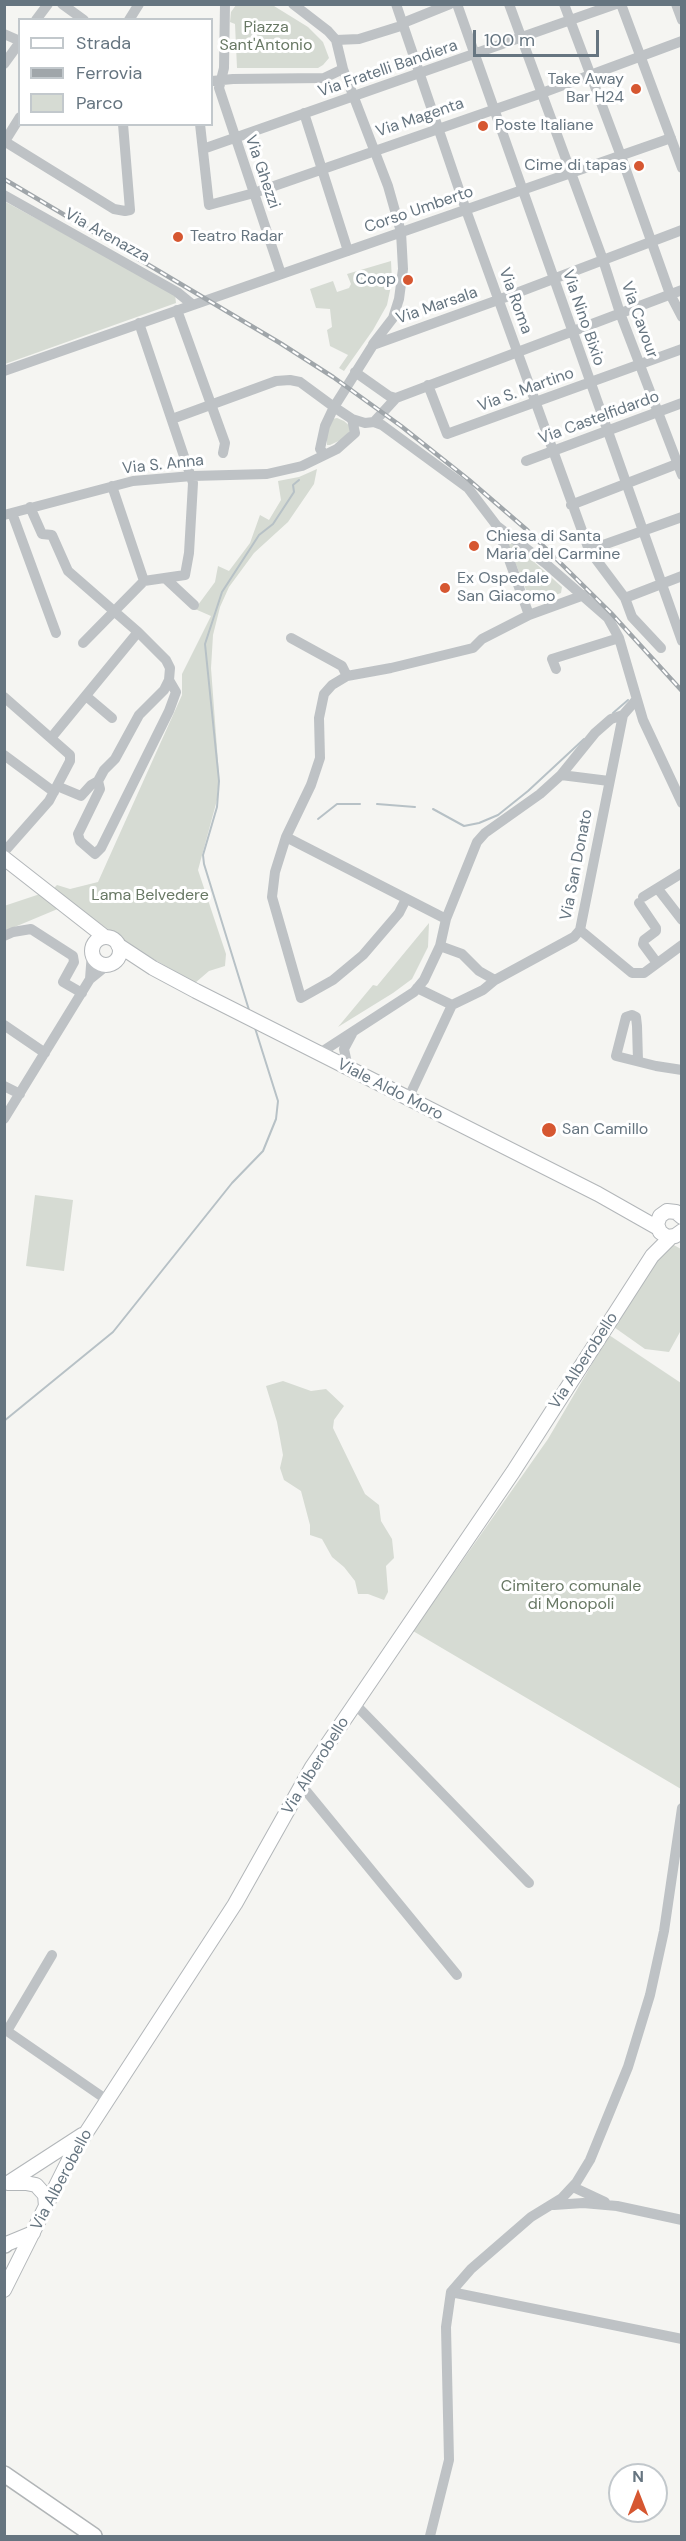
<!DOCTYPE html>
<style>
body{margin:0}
#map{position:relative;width:686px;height:2541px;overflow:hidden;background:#f5f5f2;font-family:"DM Sans",sans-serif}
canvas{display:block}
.frame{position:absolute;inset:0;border:6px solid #667580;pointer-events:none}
.legend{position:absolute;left:18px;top:18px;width:195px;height:108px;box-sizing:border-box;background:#fff;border:2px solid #c2c8cc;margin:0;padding:8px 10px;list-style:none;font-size:18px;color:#667580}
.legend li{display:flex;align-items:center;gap:12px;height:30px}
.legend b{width:30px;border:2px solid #c2c8cc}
.north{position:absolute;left:608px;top:2463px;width:60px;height:60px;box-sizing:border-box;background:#fff;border:2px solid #c2c8cc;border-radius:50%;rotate:0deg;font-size:16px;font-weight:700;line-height:24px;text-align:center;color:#667580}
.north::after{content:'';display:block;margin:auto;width:21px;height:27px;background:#d65731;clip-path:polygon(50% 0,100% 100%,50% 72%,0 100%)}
.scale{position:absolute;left:473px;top:30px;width:126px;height:27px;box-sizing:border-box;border:3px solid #667580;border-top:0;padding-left:8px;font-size:18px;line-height:21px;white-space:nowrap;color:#667580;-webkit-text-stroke:4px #fff;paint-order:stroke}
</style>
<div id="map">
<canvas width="686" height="2541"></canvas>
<div class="frame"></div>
<ul class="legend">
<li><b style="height:8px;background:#fff"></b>Strada</li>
<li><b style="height:8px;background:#a0a6aa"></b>Ferrovia</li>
<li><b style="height:16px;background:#d6dbd3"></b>Parco</li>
</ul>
<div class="north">N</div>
<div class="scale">100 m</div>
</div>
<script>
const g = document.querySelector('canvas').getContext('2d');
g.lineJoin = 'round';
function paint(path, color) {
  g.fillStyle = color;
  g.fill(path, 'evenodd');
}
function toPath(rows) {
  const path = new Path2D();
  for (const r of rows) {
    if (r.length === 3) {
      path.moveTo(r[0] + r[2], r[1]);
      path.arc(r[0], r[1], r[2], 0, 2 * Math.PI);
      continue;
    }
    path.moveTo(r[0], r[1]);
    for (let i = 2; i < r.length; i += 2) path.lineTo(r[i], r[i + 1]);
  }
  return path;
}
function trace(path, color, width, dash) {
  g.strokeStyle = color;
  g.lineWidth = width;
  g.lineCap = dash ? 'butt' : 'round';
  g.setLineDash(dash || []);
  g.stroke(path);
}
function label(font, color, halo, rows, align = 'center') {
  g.font = font + ' "DM Sans",sans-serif';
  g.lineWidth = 6;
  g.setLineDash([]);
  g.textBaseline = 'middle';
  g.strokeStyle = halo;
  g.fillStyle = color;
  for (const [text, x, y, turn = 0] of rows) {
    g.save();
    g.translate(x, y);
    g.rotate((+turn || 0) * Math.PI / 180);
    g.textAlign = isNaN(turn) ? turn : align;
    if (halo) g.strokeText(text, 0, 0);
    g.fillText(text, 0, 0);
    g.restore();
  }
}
const green = toPath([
 [265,4,274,6,308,27,323,42,329,58,323,65,318,68,237,68,235,24,230,22,231,12,236,5],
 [4,201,175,294,176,303,5,364],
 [391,261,392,281,387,305,373,330,344,371,339,368,348,355,330,346,327,330,332,327,330,309,316,308,310,289,333,281,337,292,349,288,351,284,347,274],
 [337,418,344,421,352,428,343,439,330,445,327,445,327,429,332,419],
 [317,469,314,484,288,522,254,553,229,587,220,607,213,635,211,668,219,775,217,800,198,870,226,954,225,966,209,971,195,983,131,946,72,903,5,931,4,906,52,890,57,885,70,889,98,882,182,695,182,674,211,616,195,609,215,582,218,566,229,571,250,543,260,515,269,520,281,500,278,481,299,477],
 [513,543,562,587,561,593,535,602,530,600,508,544],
 [429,923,428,947,412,979,393,993,338,1027,373,985,377,986],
 [35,1195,73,1200,64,1271,26,1266],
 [670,1243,681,1249,680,1332,669,1352,645,1349,611,1325],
 [609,1335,681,1383,681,1789,413,1631,548,1439],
 [283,1381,311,1391,326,1389,344,1406,334,1420,333,1428,365,1494,379,1505,381,1521,392,1539,394,1558,386,1566,388,1592,384,1600,368,1594,358,1594,355,1581,344,1567,332,1557,322,1539,310,1535,310,1525,301,1491,284,1480,280,1468,283,1455,277,1422,266,1386]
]);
const stream = toPath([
 [613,713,628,700],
 [377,804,415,807],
 [433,809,464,826,479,823,498,815,528,791,584,739],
 [318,819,337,804,360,804],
 [249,1010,204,864,203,855,217,807,219,781,205,644,222,592,259,535,273,524,294,492,293,485,299,480],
 [4,1421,113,1332,232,1183,263,1151,276,1119,278,1101,255,1028]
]);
const minor = toPath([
 [62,4,84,20],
 [225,4,224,68,219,88,281,274],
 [396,4,466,210,589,550,625,598,632,617,661,648],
 [457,4,682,641],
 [509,4,603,260,620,313,682,475],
 [564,4,621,156,670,294,682,317],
 [621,4,682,168],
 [676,4,682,20],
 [36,20,48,4],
 [129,20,139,4],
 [403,23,450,4],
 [4,34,20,41],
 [336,40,359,39,404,25],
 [4,64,20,42],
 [343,69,388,186,401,232,403,269,399,299,393,318,373,344],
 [212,81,233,79,324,78,343,69,336,40,328,31,293,4],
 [304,113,348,251],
 [200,124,209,205,254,193,542,93,682,41],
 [4,141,114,209,125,211,130,210,123,124],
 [5,141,20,117],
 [203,149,616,4],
 [4,195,177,292,193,305],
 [177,310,225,443,223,453],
 [4,371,671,138],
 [355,372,389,396,396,398,682,290],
 [428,385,447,434,682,349],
 [172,419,276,381,290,380,300,382,334,407,373,345,498,300,682,230],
 [352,419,365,423,374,422,396,398],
 [374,422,382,425,468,488,497,526,545,563,608,618,619,638,643,720,682,803],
 [526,461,682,403],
 [112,486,144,581,185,575,189,553,193,483,139,323],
 [571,505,682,462],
 [30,507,42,534,52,535,68,571,138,632,166,660,170,668,169,680,164,690,139,715,115,759,104,770,98,781,91,785,81,796,57,786],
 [12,513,56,633],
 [4,515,133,481,192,476,267,474,302,466,337,449,355,433,352,419,334,407,325,426,320,449,325,455],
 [497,526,529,615],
 [589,550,682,517],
 [165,578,194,605],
 [625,598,682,576],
 [291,638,342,666,347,676],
 [83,643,144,581],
 [556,669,552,659,619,638],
 [86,696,112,718],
 [4,697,70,755,70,761,49,801,4,852],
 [51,738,138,632],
 [4,755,54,792],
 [561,775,609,781],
 [98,781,100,789,78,834,80,841,95,854,101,848,169,711,176,692,169,680],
 [286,837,446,919],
 [658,889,682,920],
 [643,897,682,873],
 [406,899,399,913,363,955,333,980,301,998,272,897,275,872,286,837,311,785,320,758,319,718,324,694,332,685,347,676,391,668,473,648,482,639,529,615,584,595],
 [639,903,656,928,656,931,644,940,643,944,657,963],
 [580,930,632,973,644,973,682,945],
 [4,936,13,932,31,929,73,956,74,962,63,982,82,993],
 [440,946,462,954,479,971,495,980,574,937,580,930,623,715,636,700],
 [90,979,92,952],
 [417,988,452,1005,483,990,495,980],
 [4,1025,45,1053],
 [320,1053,414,992,424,980,440,946,446,919,477,842,485,833,540,794,561,775,595,733,611,719,623,715],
 [638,1061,637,1026,636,1017,632,1015,626,1017,616,1056,656,1066,682,1070],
 [348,1068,344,1049,352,1034],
 [4,1086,20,1094],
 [408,1099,452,1005],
 [4,1119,90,979,106,966],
 [355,1704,529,1883],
 [302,1786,457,1975],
 [52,1955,7,2031,107,2100],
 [573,2187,605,2202],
 [554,2205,583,2203,617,2206,682,2220],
 [451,2292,682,2339],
 [430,2536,449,2460,446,2327,451,2292,471,2269,531,2217,562,2198,576,2183,590,2160,628,2067,650,1995,664,1931,682,1808]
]);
const major = toPath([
 [4,858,105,937],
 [106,951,14],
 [118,945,153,968,196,991,598,1194,658,1228],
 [682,1217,676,1212,667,1211,660,1216,657,1224,660,1232,667,1237,675,1236,682,1231],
 [8,2183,82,2135],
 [9,2183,26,2183,36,2185,45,2195,46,2206],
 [4,2245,33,2233],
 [4,2290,71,2156,235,1904,312,1767,513,1472,652,1256,671,1237]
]);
const highway = toPath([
 [4,2245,5,2245],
 [4,2474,94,2536]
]);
const rail = toPath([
 [4,179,280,343,333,377,401,426,469,480,527,530,611,613,682,691]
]);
const markers = [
 [636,89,6,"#d65731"],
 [483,126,6,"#d65731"],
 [639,166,6,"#d65731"],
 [178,237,6,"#d65731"],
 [408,280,6,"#d65731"],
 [474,546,6,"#d65731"],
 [445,588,6,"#d65731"],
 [549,1130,8,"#d65731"]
];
const parkNames = [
 ["Piazza",266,28],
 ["Sant'Antonio",266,46],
 ["Lama Belvedere",150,896],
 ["Cimitero comunale",571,1587],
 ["di Monopoli",571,1605]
];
const streetNames = [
 ["Via Fratelli Bandiera",388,69,-19],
 ["Via Magenta",420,118,-19],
 ["Via Ghezzi",262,172,71],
 ["Corso Umberto",419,210,-19],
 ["Via Arenazza",107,236,29],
 ["Via Roma",515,301,70],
 ["Via Marsala",437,306,-19],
 ["Via Nino Bixio",583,318,71],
 ["Via Cavour",639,320,70],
 ["Via S. Martino",526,390,-20],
 ["Via Castelfidardo",599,418,-20],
 ["Via S. Anna",163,465,-6],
 ["Via San Donato",577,865,-79],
 ["Viale Aldo Moro",390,1090,27],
 ["Via Alberobello",584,1361,-57],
 ["Via Alberobello",316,1766,-58],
 ["Via Alberobello",62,2180,-62]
];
const poiNames = [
 ["Take Away",624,80,"right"],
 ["Bar H24",624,98,"right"],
 ["Poste Italiane",495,126],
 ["Cime di tapas",627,166,"right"],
 ["Teatro Radar",190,237],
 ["Coop",396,280,"right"],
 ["Chiesa di Santa",486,537],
 ["Maria del Carmine",486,555],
 ["Ex Ospedale",457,579],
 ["San Giacomo",457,597],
 ["San Camillo",562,1130]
];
paint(green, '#d6dbd3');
trace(stream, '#b7c1c6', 2);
trace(major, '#b2b6b9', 16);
trace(highway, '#b1b5b7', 18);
trace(minor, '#bec2c5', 10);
trace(major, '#fff', 14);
trace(highway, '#fff', 15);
trace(rail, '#a0a6aa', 4.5);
trace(rail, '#fff', 2, [7]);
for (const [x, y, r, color] of markers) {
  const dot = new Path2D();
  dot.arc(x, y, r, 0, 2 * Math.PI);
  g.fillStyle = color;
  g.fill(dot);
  trace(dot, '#fff', 2);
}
label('16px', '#687864', '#fff', parkNames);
label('16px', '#667580', '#fff', streetNames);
label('16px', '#667580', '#fff', poiNames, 'left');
</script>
